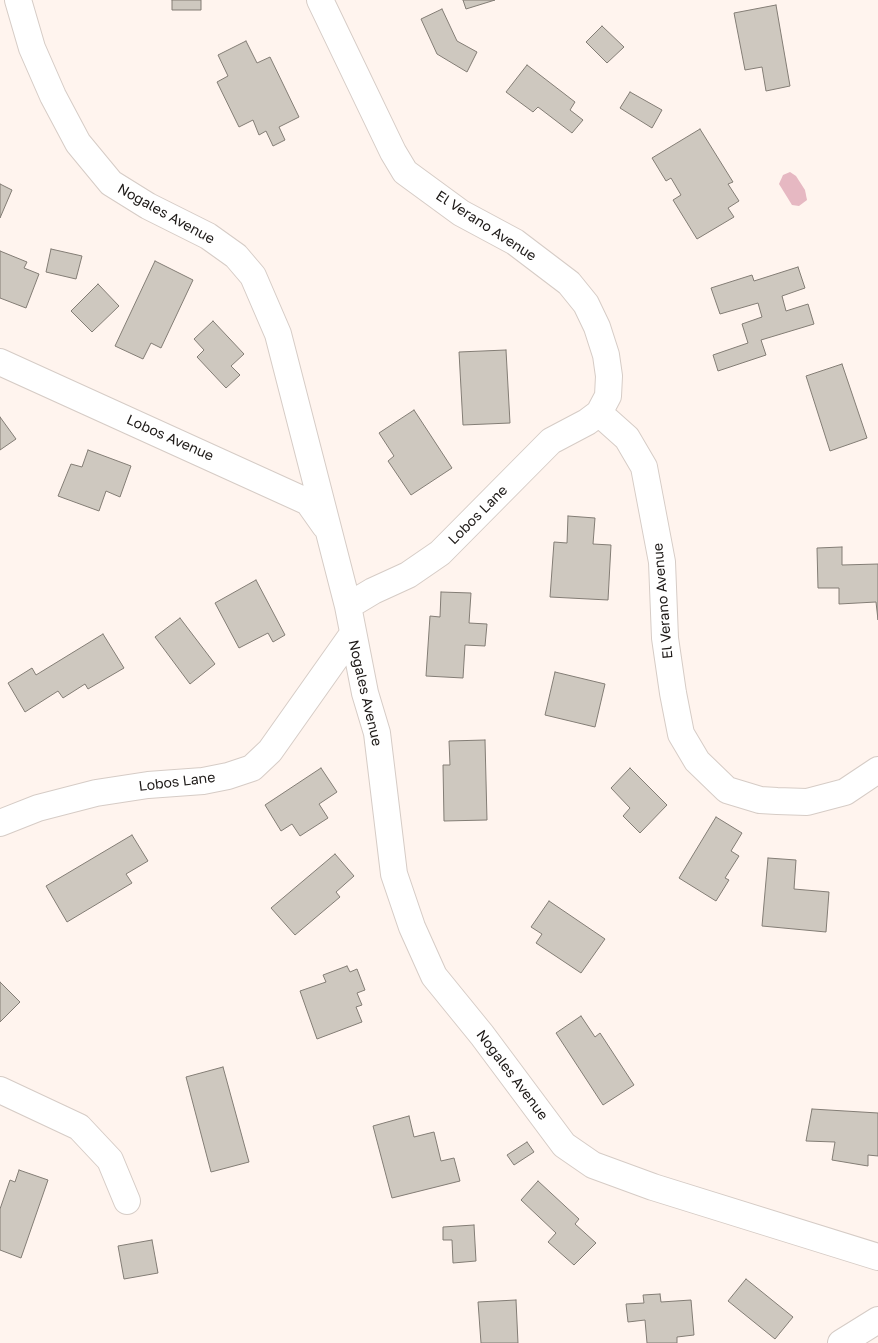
<!DOCTYPE html>
<style>
body{margin:0}
canvas{display:block;background:#fff4ee}
</style>
<canvas width="878" height="1343"></canvas>
<script>
const g = document.querySelector('canvas').getContext('2d');
g.lineJoin = 'round';
function paint(path, color) {
  g.fillStyle = color;
  g.fill(path, 'evenodd');
}
function toPath(rows) {
  const path = new Path2D();
  for (const r of rows) {
    path.moveTo(r[0], r[1]);
    for (let i = 2; i < r.length; i += 2) path.lineTo(r[i], r[i + 1]);
  }
  return path;
}
function trace(path, color, width, dash) {
  g.strokeStyle = color;
  g.lineWidth = width;
  g.lineCap = dash ? 'butt' : 'round';
  g.setLineDash(dash || []);
  g.stroke(path);
}
function label(font, color, halo, rows, align = 'center') {
  g.font = font + ' "Golos Text",sans-serif';
  g.lineWidth = 5;
  g.setLineDash([]);
  g.textBaseline = 'middle';
  g.strokeStyle = halo;
  g.fillStyle = color;
  for (const [text, x, y, turn = 0] of rows) {
    g.save();
    g.translate(x, y);
    g.rotate((+turn || 0) * Math.PI / 180);
    g.textAlign = isNaN(turn) ? turn : align;
    if (halo) g.strokeText(text, 0, 0);
    g.fillText(text, 0, 0);
    g.restore();
  }
}
const water = toPath([
 [790,172,796,176,805,190,807,200,799,206,792,205,779,184,783,175]
]);
const building = toPath([
 [172,0,201,0,201,10,172,10,172,0],
 [463,0,495,0,466,9,463,0],
 [776,5,790,86,766,91,762,67,745,70,734,13,776,5],
 [442,9,457,41,477,52,467,72,437,54,421,19,442,9],
 [602,26,624,47,607,63,586,42,602,26],
 [246,41,257,63,270,57,299,117,279,127,285,140,273,146,266,131,259,135,253,120,239,127,217,82,228,76,218,55,246,41],
 [527,65,575,102,570,110,583,120,572,133,538,107,533,112,506,92,527,65],
 [630,92,662,110,652,128,620,108,630,92],
 [700,129,733,182,728,184,739,201,728,208,734,217,697,239,673,200,681,195,671,178,666,181,652,158,700,129],
 [0,184,12,190,0,218,0,184],
 [51,249,82,256,76,279,46,272,51,249],
 [0,251,27,262,24,268,39,274,26,308,0,298,0,251],
 [155,261,193,280,161,348,151,343,143,359,115,346,155,261],
 [798,267,805,288,782,296,786,311,808,304,814,324,761,340,766,355,718,371,713,355,748,343,742,324,762,317,758,303,720,314,711,288,752,275,754,281,798,267],
 [98,284,119,306,92,332,71,311,98,284],
 [213,321,244,354,231,366,240,375,226,388,197,357,204,350,194,339,213,321],
 [506,350,510,423,463,425,459,352,506,350],
 [842,364,867,438,830,451,806,376,842,364],
 [414,410,452,468,411,495,388,461,394,456,379,433,414,410],
 [0,417,16,439,0,450,0,417],
 [88,450,131,466,120,497,106,491,99,511,58,496,71,464,82,467,88,450],
 [568,516,595,518,593,544,611,545,608,600,550,597,554,542,567,543,568,516],
 [842,547,842,565,878,564,878,620,876,602,839,604,839,588,818,588,817,548,842,547],
 [256,580,285,635,273,642,268,633,239,648,215,603,256,580],
 [441,592,471,593,469,623,487,624,485,646,465,645,463,678,426,676,430,616,440,617,441,592],
 [180,618,215,664,190,684,155,637,180,618],
 [103,634,124,668,88,689,85,684,63,698,58,691,25,712,8,683,32,668,36,675,103,634],
 [555,672,605,684,595,727,545,715,555,672],
 [485,740,487,820,444,821,443,765,450,765,449,741,485,740],
 [321,768,337,792,319,804,328,818,300,836,292,824,281,831,265,805,321,768],
 [630,768,667,805,640,833,623,816,630,808,611,788,630,768],
 [716,817,742,833,731,851,739,856,725,878,729,880,716,901,679,878,716,817],
 [132,835,148,861,126,874,132,883,67,922,46,886,132,835],
 [335,854,354,876,336,892,340,897,295,935,271,908,335,854],
 [768,858,796,860,794,889,829,892,826,932,762,926,768,858],
 [549,901,605,939,581,973,536,943,542,934,531,927,549,901],
 [347,966,350,972,357,969,365,990,357,993,362,1005,356,1007,362,1022,317,1039,300,991,326,982,323,975,347,966],
 [0,982,20,1002,0,1022,0,982],
 [581,1016,595,1037,600,1033,634,1085,603,1105,556,1033,581,1016],
 [223,1067,249,1162,211,1172,186,1077,223,1067],
 [812,1109,878,1113,878,1156,868,1155,868,1166,832,1160,835,1142,806,1141,812,1109],
 [409,1116,414,1137,434,1132,441,1161,454,1158,460,1181,392,1198,373,1126,409,1116],
 [527,1142,534,1152,514,1165,507,1155,527,1142],
 [19,1170,48,1180,21,1258,0,1250,0,1209,10,1180,15,1182,19,1170],
 [538,1181,579,1219,575,1224,596,1243,574,1265,548,1242,556,1233,521,1200,538,1181],
 [474,1225,476,1261,453,1263,452,1240,443,1240,443,1227,474,1225],
 [152,1240,158,1273,124,1279,118,1246,152,1240],
 [746,1279,793,1317,775,1339,728,1301,746,1279],
 [660,1294,661,1302,691,1300,694,1335,677,1337,677,1343,647,1343,645,1320,628,1322,626,1304,644,1303,643,1295,660,1294],
 [516,1300,518,1343,481,1343,478,1302,516,1300]
]);
const minor = toPath([
 [18,0,32,48,53,96,78,143,111,183,148,206,208,236,236,256,253,276,278,334,348,606,365,693,377,733,394,874,412,927,434,976,482,1035,564,1145,593,1165,653,1187,878,1257],
 [320,0,393,152,405,172,461,213,515,242,569,283,586,304,597,327,606,355,609,376,608,396,599,413,587,422,551,441,440,553,408,575,373,591,348,606],
 [0,362,308,502,325,526],
 [599,413,627,438,644,467,662,562,665,638,673,693,681,734,697,761,727,790,760,800,777,801,807,802,845,792,878,770],
 [0,823,38,808,96,793,148,785,203,781,228,776,252,768,270,751,352,635],
 [0,1090,79,1127,110,1160,127,1201],
 [841,1343,878,1320]
]);
const streetNames = [
 ["Nogales Avenue",166,214,29],
 ["El Verano Avenue",486,226,33],
 ["Lobos Avenue",170,438,24],
 ["Lobos Lane",478,515,-45],
 ["El Verano Avenue",663,601,-95],
 ["Nogales Avenue",365,693,77],
 ["Lobos Lane",177,782,-7],
 ["Nogales Avenue",512,1075,53]
];
paint(water, '#e6b8c2');
paint(building, '#cec8bf');
trace(building, '#837d75', 1);
trace(minor, '#d6ccc6', 28);
trace(minor, '#fff', 26);
label('14px', '#1d1917', '#fff', streetNames);
</script>
